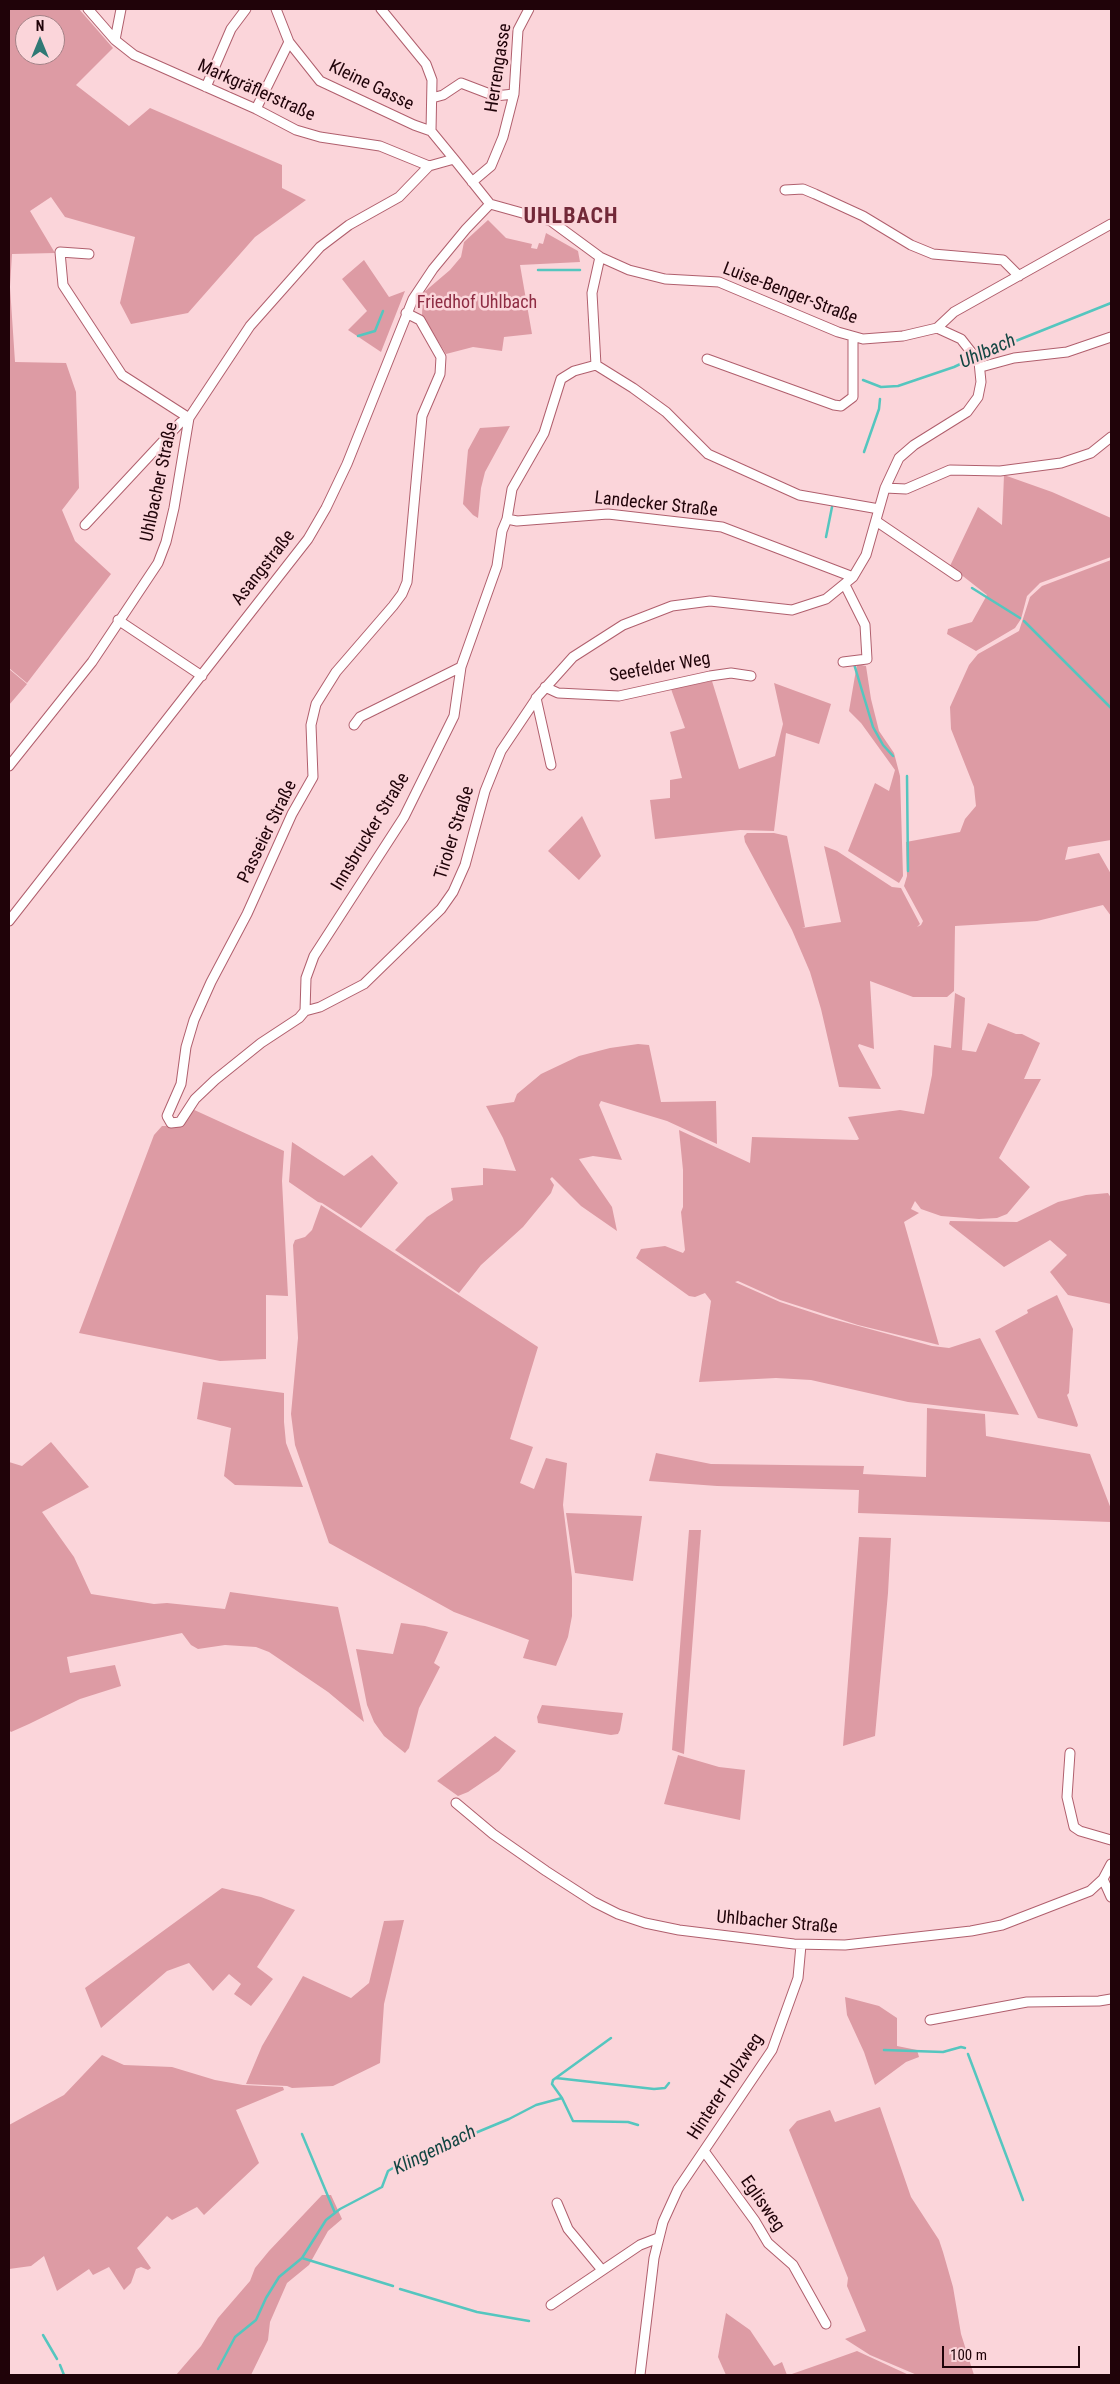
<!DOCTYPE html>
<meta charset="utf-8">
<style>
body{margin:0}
#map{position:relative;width:1120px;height:2384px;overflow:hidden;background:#fbd5da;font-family:"Roboto Condensed",sans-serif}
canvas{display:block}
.frame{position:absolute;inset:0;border:10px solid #200309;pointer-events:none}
.north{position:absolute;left:15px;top:15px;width:50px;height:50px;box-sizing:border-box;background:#fbd5da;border:1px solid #a38186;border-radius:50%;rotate:0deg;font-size:14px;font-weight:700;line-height:20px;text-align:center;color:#200309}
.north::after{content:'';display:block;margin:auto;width:18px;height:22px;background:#307975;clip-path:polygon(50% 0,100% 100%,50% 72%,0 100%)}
.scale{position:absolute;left:942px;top:2346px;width:138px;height:22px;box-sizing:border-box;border:2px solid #200309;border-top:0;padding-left:6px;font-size:15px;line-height:18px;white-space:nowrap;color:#200309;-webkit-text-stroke:4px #fbd5da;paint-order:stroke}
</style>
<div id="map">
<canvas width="1120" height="2384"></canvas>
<div class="frame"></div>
<div class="north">N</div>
<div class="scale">100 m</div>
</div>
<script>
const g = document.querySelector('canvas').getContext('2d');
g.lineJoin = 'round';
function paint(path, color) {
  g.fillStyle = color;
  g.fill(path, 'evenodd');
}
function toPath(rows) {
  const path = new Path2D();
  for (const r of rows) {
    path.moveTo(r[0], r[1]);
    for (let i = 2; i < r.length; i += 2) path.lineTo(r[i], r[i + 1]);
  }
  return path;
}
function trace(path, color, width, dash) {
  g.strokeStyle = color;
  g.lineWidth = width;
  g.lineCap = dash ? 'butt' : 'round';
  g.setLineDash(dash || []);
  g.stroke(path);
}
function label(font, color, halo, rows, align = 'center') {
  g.font = font + ' "Roboto Condensed",sans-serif';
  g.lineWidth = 5;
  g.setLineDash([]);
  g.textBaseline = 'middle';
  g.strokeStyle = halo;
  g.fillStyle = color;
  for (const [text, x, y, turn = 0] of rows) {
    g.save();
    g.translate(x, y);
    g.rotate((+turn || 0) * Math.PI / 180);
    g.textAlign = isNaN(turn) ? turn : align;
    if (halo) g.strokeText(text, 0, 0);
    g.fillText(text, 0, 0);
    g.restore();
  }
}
const green = toPath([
 [9,9,79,9,113,48,76,85,129,126,150,108,282,165,282,188,306,200,255,237,188,313,131,324,120,303,135,237,65,217,51,197,30,211,55,253,12,254,10,287,15,362,66,363,76,392,79,488,62,510,75,541,111,574,27,683,9,668],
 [25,25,55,25,55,55,25,55],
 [488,220,506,238,532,244,531,248,537,249,539,243,543,244,546,233,578,251,580,262,520,265,532,334,504,337,502,351,473,347,446,354,422,315,423,293,450,270,461,257,464,242],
 [364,260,389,297,405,291,381,352,348,330,367,311,342,279],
 [510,426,485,472,481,488,478,518,473,515,463,504,468,450,480,428],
 [1004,475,1052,492,1111,518,1111,557,1040,583,1027,596,1021,619,1015,628,976,651,947,634,948,629,972,622,987,595,950,566,978,507,1002,525],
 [1111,560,1111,840,1068,847,1065,860,1099,853,1111,874,1111,916,1103,905,1037,921,955,926,954,991,947,997,913,997,870,981,874,1049,859,1044,858,1046,881,1089,839,1087,821,1009,810,972,792,930,745,842,744,836,747,833,774,833,787,836,805,927,802,928,841,922,824,846,837,851,892,887,901,888,920,924,917,927,921,925,923,921,904,886,907,876,906,842,960,832,965,819,976,806,974,787,951,729,950,707,969,665,978,654,1019,631,1030,597,1042,586],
 [857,664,866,666,871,699,879,731,894,753,900,776,903,876,899,883,848,851,875,783,889,791,895,770,861,723,849,711],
 [9,669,27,684,9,705],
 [712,681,739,769,775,756,783,724,774,683,831,704,819,744,786,733,774,831,740,830,655,839,650,800,670,798,670,780,682,778,670,732,685,728,671,689],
 [582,816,601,856,579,880,548,851],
 [955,993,965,998,962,1050,976,1052,988,1023,1016,1034,1022,1034,1040,1043,1024,1079,1041,1079,999,1158,1030,1187,1007,1214,997,1218,979,1219,941,1216,921,1209,915,1201,911,1209,919,1213,904,1222,939,1345,858,1325,780,1300,738,1281,735,1282,780,1302,829,1318,932,1346,949,1348,980,1338,1019,1415,908,1402,811,1380,776,1378,699,1382,711,1301,705,1293,695,1297,689,1296,636,1258,641,1249,665,1246,683,1253,685,1250,681,1212,683,1207,683,1170,679,1130,750,1163,752,1137,857,1140,859,1139,848,1117,900,1110,924,1114,932,1075,934,1045,951,1048],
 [638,1044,649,1045,661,1102,716,1101,717,1144,667,1121,601,1101,599,1105,622,1160,593,1156,579,1159,612,1207,617,1231,581,1206,552,1177,550,1179,554,1185,551,1193,523,1227,481,1265,459,1293,395,1250,427,1217,453,1200,451,1188,483,1185,483,1168,516,1171,503,1138,486,1106,514,1102,517,1094,541,1074,579,1056,610,1048],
 [190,1108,284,1151,282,1181,288,1296,266,1295,266,1359,220,1361,79,1333,154,1135,162,1126,173,1126],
 [292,1142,344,1176,372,1155,398,1183,361,1228,322,1203,318,1202,289,1182],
 [1108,1193,1111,1198,1111,1304,1068,1295,1050,1272,1067,1255,1050,1240,1004,1267,949,1224,950,1221,1017,1222,1058,1202,1086,1195],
 [321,1205,538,1347,510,1439,533,1447,520,1483,534,1489,546,1458,567,1463,563,1505,572,1578,572,1616,568,1637,556,1666,523,1658,529,1640,454,1612,329,1543,295,1445,291,1414,298,1338,293,1245,295,1240,305,1237,312,1230],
 [1057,1295,1073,1329,1069,1393,1067,1395,1078,1425,1077,1427,1038,1418,995,1331,1028,1313,1027,1310],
 [203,1382,284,1393,284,1422,286,1443,303,1487,235,1485,224,1476,231,1428,197,1419],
 [927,1408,985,1414,986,1436,1090,1454,1111,1509,1111,1522,858,1513,859,1490,717,1486,649,1481,656,1453,711,1464,864,1466,863,1474,926,1477],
 [51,1442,89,1487,42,1512,74,1557,91,1594,154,1604,167,1603,225,1609,230,1592,338,1607,364,1722,328,1692,269,1652,256,1647,225,1645,198,1649,191,1645,182,1633,67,1657,70,1673,115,1665,121,1686,80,1699,29,1724,11,1732,9,1730,9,1462,22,1466],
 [566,1513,642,1516,633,1581,575,1573],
 [689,1530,701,1530,684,1754,672,1750],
 [859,1537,891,1538,888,1593,875,1736,843,1746],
 [401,1623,425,1626,448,1632,434,1663,440,1667,419,1708,409,1748,405,1753,384,1736,374,1722,367,1705,356,1649,393,1654],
 [542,1705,623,1713,620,1730,618,1734,611,1735,538,1723,537,1717],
 [495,1736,516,1751,499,1771,468,1792,458,1796,437,1781],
 [678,1755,719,1767,745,1770,740,1820,664,1804],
 [222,1888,261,1897,295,1910,257,1967,273,1979,251,2006,234,1994,241,1984,229,1974,213,1991,189,1963,167,1971,101,2028,85,1988],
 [404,1920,384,2004,380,2063,333,2086,292,2088,287,2086,246,2084,262,2046,303,1976,351,1998,369,1983,384,1921],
 [845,1997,879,2006,897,2018,897,2046,917,2050,919,2057,906,2062,875,2085,864,2052,847,2015],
 [102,2055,124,2065,172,2067,215,2080,243,2085,283,2087,284,2090,236,2110,259,2163,204,2215,197,2207,172,2220,167,2216,137,2248,151,2268,148,2270,141,2267,136,2269,131,2283,124,2290,109,2267,93,2275,89,2269,57,2291,44,2256,31,2266,9,2269,9,2125,64,2095],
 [880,2107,911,2197,939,2240,943,2252,953,2287,961,2334,974,2375,917,2375,870,2355,845,2339,866,2331,847,2286,848,2278,789,2130,797,2121,830,2110,835,2122],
 [322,2195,331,2195,342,2219,328,2231,309,2265,287,2283,270,2322,268,2340,251,2375,176,2375,201,2346,218,2318,250,2281,255,2268,269,2251],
 [726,2313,750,2330,774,2366,782,2362,787,2375,726,2375,718,2357],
 [857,2351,909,2375,789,2375,829,2361]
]);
const stream = toPath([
 [538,270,580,270],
 [358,336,375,331,383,311],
 [978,356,1111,303],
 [863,380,881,387,898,386,954,367,973,358],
 [864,452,879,409,880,399],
 [826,537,832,507],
 [972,588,1020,618],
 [1024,621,1111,708],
 [854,664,873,727,883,745,893,756],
 [907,776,908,871],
 [884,2050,943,2052,961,2047,965,2048],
 [968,2054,1023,2200],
 [556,2078,654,2089,665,2088,669,2083],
 [562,2098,573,2121,628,2122,638,2125],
 [302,2134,335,2213],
 [302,2258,393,2286],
 [400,2289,477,2312,529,2321],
 [43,2335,57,2359],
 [60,2365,64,2375],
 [218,2369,235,2337,256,2320,266,2298,279,2277,302,2258,326,2220,340,2209,382,2187,388,2171,398,2165,509,2119,536,2105,562,2098,552,2084,553,2080,611,2038]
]);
const minor = toPath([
 [88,9,115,40,134,55,256,109,296,130,320,137,380,146,429,166],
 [276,9,289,42,320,81,414,125,431,131],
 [381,9,426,64,432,80,431,131,454,159],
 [115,40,121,9],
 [206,87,231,29,246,9],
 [432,98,443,95,461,83,495,96,514,94],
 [256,109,289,42],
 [429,166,454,159,490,204],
 [472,182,491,166,503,137,514,94,518,30,529,9],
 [785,190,803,189,815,194,863,216,911,245,933,254,1003,260,1019,276],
 [490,204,551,221,600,257,629,270,665,279,719,282,838,332,863,339,903,336,937,328,954,312,1111,224],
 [89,254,60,252,63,285,122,375,189,418],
 [406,313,420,320,441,357,440,374,422,416,407,582,402,594,393,606,336,672,316,704,311,725,313,777,292,814,247,914,211,982,194,1020,186,1047,181,1084,167,1116,171,1123,180,1122,195,1099,215,1080,261,1043,299,1018,305,1011,320,1007,364,984,441,909,453,892,465,865,485,791,501,751,538,696,573,657,623,625,672,606,710,601,792,610,826,599,853,577,866,555,885,488,899,458,914,445,967,412,978,397,981,382,979,362,961,339,937,328],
 [707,359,834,405,841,406,853,397,853,337],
 [596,365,633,388,666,412,708,454,799,495,879,509],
 [981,367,1014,358,1067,352,1111,337],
 [885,488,906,489,950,470,1000,471,1061,463,1091,453,1111,437],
 [507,519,517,521,608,514,722,527,853,577],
 [876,521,957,576],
 [85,525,180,423,189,418],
 [118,620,202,676],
 [843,662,867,659,865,625,845,585],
 [545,687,558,693,619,696,710,676,731,673,751,676],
 [536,698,551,765],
 [354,725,360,717,461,667],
 [9,766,92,662,158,563,166,542,174,508,189,418,250,326,320,247,349,225,399,197,429,166],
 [9,921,308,539,326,508,347,464,413,299,433,269,466,229,490,204],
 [305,1011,306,978,314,956,404,817,454,716,461,667,497,566,502,531,507,519,512,489,544,433,561,379,574,371,596,365,592,293,600,257],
 [1070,1753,1067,1797,1074,1827,1080,1831,1111,1840],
 [456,1803,493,1834,546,1871,594,1902,618,1914,645,1923,679,1930,794,1944,845,1945,971,1931,1002,1925,1090,1891,1103,1879,1111,1864],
 [1103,1879,1111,1897],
 [930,2020,1027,2002,1099,2001,1111,1999],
 [704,2151,755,2221,768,2243,793,2265,826,2324],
 [557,2203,568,2229,602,2270],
 [551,2305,640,2245,658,2238],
 [640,2375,654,2258,663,2222,678,2189,772,2050,798,1978,801,1945]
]);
const streetNames = [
 ["Herrengasse",499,68,-81],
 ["Kleine Gasse",371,86,26],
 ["Markgräflerstraße",256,91,24],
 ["Luise-Benger-Straße",790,294,21],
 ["Uhlbacher Straße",160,482,-78],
 ["Landecker Straße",656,505,6],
 ["Asangstraße",264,568,-52],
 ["Seefelder Weg",660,668,-10],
 ["Passeier Straße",268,832,-64],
 ["Innsbrucker Straße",371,832,-59],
 ["Tiroler Straße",455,833,-73],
 ["Uhlbacher Straße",777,1923,5],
 ["Hinterer Holzweg",726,2087,-57],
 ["Eglisweg",762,2204,55]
];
const parkNames = [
 ["Friedhof Uhlbach",477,303]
];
const waterNames = [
 ["Uhlbach",988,352,-24],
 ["Klingenbach",435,2151,-26]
];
const districtNames = [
 ["UHLBACH",571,217]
];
paint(green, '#dd9ba4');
trace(stream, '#55c6bf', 2.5);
trace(minor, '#b05f6d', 11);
trace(minor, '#fff', 9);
label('18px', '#200309', '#fbd5da', streetNames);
label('18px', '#8e2c43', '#fbd5da', parkNames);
label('italic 19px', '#134643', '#fbd5da', waterNames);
g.letterSpacing = '1px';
label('bold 22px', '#722838', '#fbd5da', districtNames);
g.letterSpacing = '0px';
</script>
